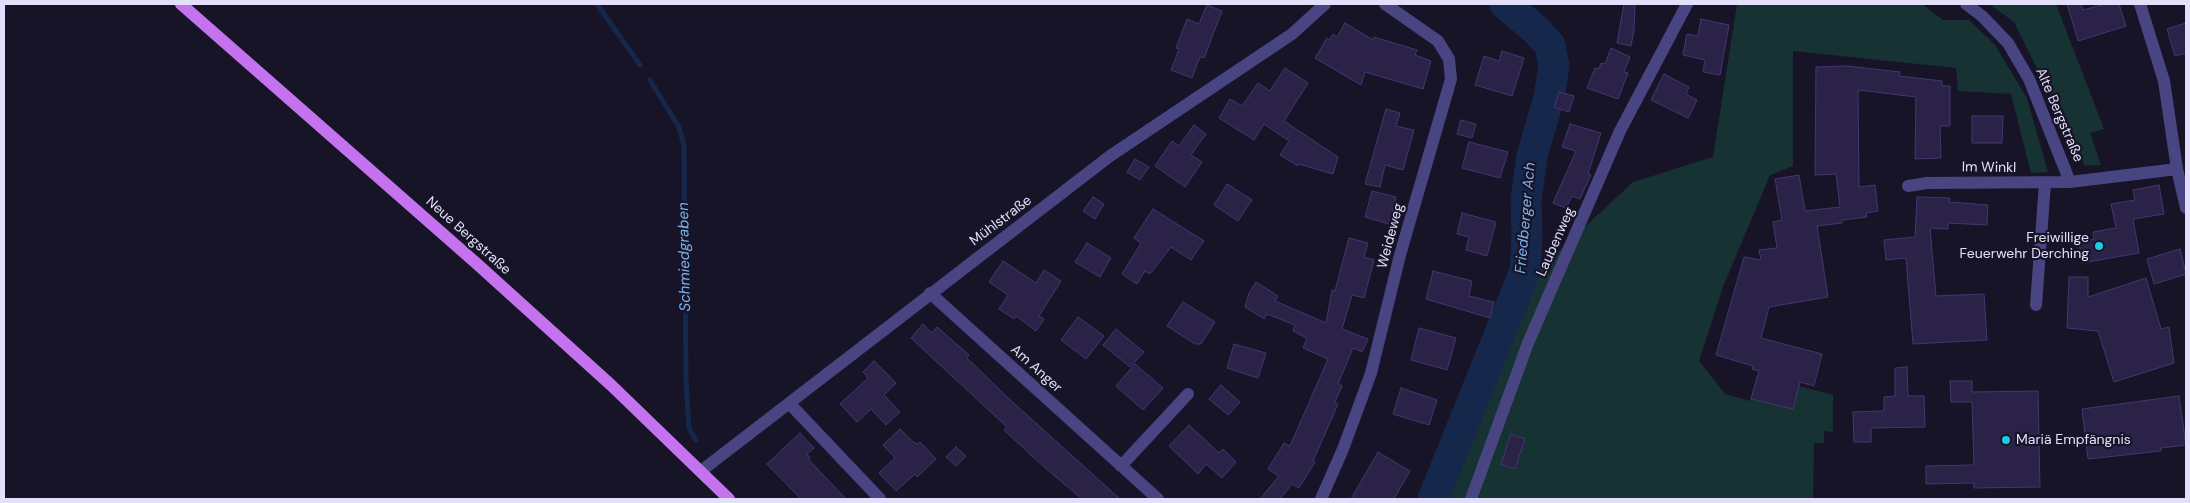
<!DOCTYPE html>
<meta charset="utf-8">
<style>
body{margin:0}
#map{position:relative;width:2190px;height:503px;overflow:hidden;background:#181428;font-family:"DM Sans",sans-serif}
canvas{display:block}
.frame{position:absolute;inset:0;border:5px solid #e3dffb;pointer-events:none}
</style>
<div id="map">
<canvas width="2190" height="503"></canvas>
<div class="frame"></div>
</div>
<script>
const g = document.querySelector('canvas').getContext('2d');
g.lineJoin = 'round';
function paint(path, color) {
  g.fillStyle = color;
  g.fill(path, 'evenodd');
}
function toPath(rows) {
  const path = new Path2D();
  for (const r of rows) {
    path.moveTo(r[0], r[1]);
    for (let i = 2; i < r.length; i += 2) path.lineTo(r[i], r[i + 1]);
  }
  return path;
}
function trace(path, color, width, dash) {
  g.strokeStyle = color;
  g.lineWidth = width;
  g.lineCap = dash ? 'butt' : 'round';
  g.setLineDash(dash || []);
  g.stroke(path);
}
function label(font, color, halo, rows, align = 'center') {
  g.font = font + ' "DM Sans",sans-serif';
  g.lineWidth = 4.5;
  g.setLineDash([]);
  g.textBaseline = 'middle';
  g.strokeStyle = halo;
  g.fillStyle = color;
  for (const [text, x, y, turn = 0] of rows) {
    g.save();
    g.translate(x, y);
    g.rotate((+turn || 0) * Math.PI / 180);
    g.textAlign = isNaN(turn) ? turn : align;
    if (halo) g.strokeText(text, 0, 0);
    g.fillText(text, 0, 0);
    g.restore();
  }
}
const green = toPath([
 [1737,4,1922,4,1943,20,1969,20,1995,45,2027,98,2048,172,2031,173,2011,94,1958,91,1956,68,1793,51,1793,166,1770,175,1723,287,1699,361,1725,394,1750,401,1757,375,1833,395,1833,432,1824,431,1824,443,1814,443,1813,499,1438,499,1518,289,1633,182,1713,157],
 [1989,4,2056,4,2104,129,2090,133,2101,165,2085,166,2014,22]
]);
const stream = toPath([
 [597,4,640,65],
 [650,80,679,127,684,145,686,382,689,428,696,440]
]);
const river = toPath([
 [1433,499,1525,271,1527,237,1526,200,1532,156,1549,98,1554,66,1550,45,1534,28,1505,4]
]);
const building = toPath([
 [1624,4,1635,4,1634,30,1631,46,1617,43,1624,4],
 [2067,4,2081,4,2083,10,2105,4,2119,4,2126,26,2078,41,2067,4],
 [1207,5,1222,11,1204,58,1200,57,1192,78,1171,70,1179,49,1176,48,1187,19,1199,24,1207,5],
 [1701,19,1729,25,1720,75,1703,72,1705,60,1683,55,1687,34,1698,36,1701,19],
 [1345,23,1373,40,1374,37,1417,50,1415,55,1431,61,1423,89,1365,72,1361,85,1315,58,1327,38,1330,40,1333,34,1337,37,1345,23],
 [2186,23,2186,53,2175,56,2167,29,2186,23],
 [1611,48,1630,57,1624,72,1628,73,1618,99,1587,88,1595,68,1599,69,1601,63,1605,64,1611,48],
 [1502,51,1524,58,1512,96,1475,85,1484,56,1499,61,1502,51],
 [1847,66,1900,72,1899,76,1942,81,1942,86,1950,86,1950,126,1940,126,1941,158,1915,159,1916,97,1858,90,1859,187,1875,185,1878,211,1866,213,1867,217,1842,220,1842,223,1817,226,1828,297,1769,307,1761,338,1822,354,1814,386,1800,382,1793,409,1751,399,1759,371,1752,369,1753,366,1716,355,1744,257,1761,260,1759,250,1777,248,1773,222,1782,220,1775,179,1799,175,1805,211,1840,207,1836,174,1815,175,1816,67,1847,66],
 [1285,68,1308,83,1284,121,1338,157,1333,174,1299,164,1298,166,1280,155,1289,141,1264,124,1254,140,1219,118,1230,99,1242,106,1258,83,1270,91,1285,68],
 [1664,74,1689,87,1686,94,1697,100,1688,118,1651,100,1664,74],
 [1559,92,1574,96,1569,112,1554,107,1559,92],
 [1386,109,1400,113,1396,126,1414,130,1403,170,1385,165,1380,187,1365,184,1386,109],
 [1972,116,2003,116,2002,143,1972,143,1972,116],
 [1461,120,1476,124,1472,138,1457,134,1461,120],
 [1570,124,1601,133,1588,174,1591,175,1580,199,1572,196,1566,208,1553,203,1576,151,1562,147,1570,124],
 [1194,125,1206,134,1191,155,1202,162,1185,187,1155,166,1172,141,1179,146,1194,125],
 [1469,142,1508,152,1500,178,1462,168,1469,142],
 [1135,159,1149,167,1140,180,1127,172,1135,159],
 [1227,184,1252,200,1238,221,1214,205,1227,184],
 [2159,185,2164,214,2133,219,2139,253,2082,263,2079,242,2094,239,2093,232,2116,228,2111,204,2135,200,2133,190,2159,185],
 [1372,191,1396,197,1389,224,1365,217,1372,191],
 [1093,197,1104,204,1095,219,1083,211,1093,197],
 [1917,197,1950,198,1949,202,1988,205,1987,225,1948,223,1948,229,1930,228,1936,296,1984,294,1987,340,1913,344,1906,258,1886,260,1884,240,1915,237,1917,197],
 [1153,209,1204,241,1191,260,1171,247,1150,274,1145,271,1137,284,1122,274,1141,243,1134,238,1153,209],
 [1462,213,1496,222,1487,256,1466,250,1469,237,1457,234,1462,213],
 [1349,238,1368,243,1364,257,1374,260,1364,298,1352,295,1342,329,1368,339,1362,352,1353,348,1338,384,1342,386,1335,402,1338,404,1313,461,1315,462,1299,488,1292,484,1280,499,1260,499,1279,476,1268,469,1284,443,1290,446,1328,359,1303,348,1307,338,1293,331,1295,325,1267,314,1264,319,1245,307,1249,293,1256,282,1278,296,1275,301,1326,323,1332,290,1335,291,1349,238],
 [1087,243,1111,258,1100,277,1075,262,1087,243],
 [2180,249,2186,274,2154,284,2147,259,2180,249],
 [1003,261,1036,283,1044,270,1061,281,1039,316,1044,319,1036,331,1016,316,1014,319,999,309,1008,295,989,282,1003,261],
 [1433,271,1472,281,1469,296,1494,302,1490,318,1426,299,1433,271],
 [2069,277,2088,277,2088,297,2146,278,2161,329,2169,327,2174,363,2114,382,2098,331,2067,328,2069,277],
 [1183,302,1215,322,1201,344,1195,344,1167,326,1183,302],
 [1078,317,1104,336,1086,359,1061,340,1078,317],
 [923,324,932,333,937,327,969,355,967,358,1007,397,1120,499,1082,499,1044,467,1004,430,1007,427,911,338,923,324],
 [1419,328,1456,338,1447,370,1411,360,1419,328],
 [1116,329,1144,352,1130,367,1103,345,1116,329],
 [1234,344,1266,353,1258,378,1227,368,1234,344],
 [874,361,896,383,884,395,900,412,886,425,871,409,857,422,840,404,868,378,863,372,874,361],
 [1135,364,1163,388,1143,410,1116,386,1135,364],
 [1907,367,1908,396,1924,396,1925,427,1871,428,1871,442,1854,442,1853,412,1884,411,1884,397,1895,396,1895,368,1907,367],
 [1950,381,1972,381,1972,392,2038,391,2040,487,1974,488,1974,483,1926,484,1926,466,1974,465,1972,402,1951,402,1950,381],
 [1221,385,1240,402,1228,415,1209,399,1221,385],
 [1401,388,1437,400,1429,425,1393,414,1401,388],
 [2179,396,2186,445,2161,448,2161,451,2088,459,2082,409,2179,396],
 [1189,425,1219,453,1223,449,1236,462,1222,478,1206,464,1198,474,1169,446,1189,425],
 [900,429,912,441,917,444,920,442,936,459,917,477,915,474,896,491,879,473,895,458,883,445,900,429],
 [800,433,814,448,807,454,810,458,809,460,846,499,801,499,767,464,800,433],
 [1511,434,1525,439,1515,469,1501,464,1511,434],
 [956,447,966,456,956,466,946,457,956,447],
 [1378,452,1410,471,1394,499,1351,499,1378,452]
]);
const minor = toPath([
 [1966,4,1982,16,2008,43,2029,79,2070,182],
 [2140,4,2164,81,2177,169,2186,208],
 [1908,186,1927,183,2070,182,2177,169],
 [930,293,1158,499],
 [2036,305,2045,183],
 [789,403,880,499],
 [1121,466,1188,394],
 [701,471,1110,156,1292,34,1325,4],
 [1321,499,1343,449,1371,373,1400,255,1451,79,1449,59,1438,41,1385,4],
 [1471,499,1528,343,1620,131,1687,4]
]);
const major = toPath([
 [181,4,476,263,611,385,729,499]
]);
const markers = [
 [2099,246,5,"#20cbe6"],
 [2006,440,5,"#20cbe6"]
];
const streetNames = [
 ["Alte Bergstraße",2059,115,67],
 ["Im Winkl",1989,168,1],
 ["Mühlstraße",1001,221,-37],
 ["Neue Bergstraße",468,236,42],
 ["Weideweg",1391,236,-75],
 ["Laubenweg",1556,242,-66],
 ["Am Anger",1036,369,42]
];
const poiNames = [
 ["Freiwillige",2089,238],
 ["Feuerwehr Derching",2089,254],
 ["Mariä Empfängnis",2016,440,"left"]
];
const waterNames = [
 ["Friedberger Ach",1526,218,-85],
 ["Schmiedgraben",685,257,-91]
];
paint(green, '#173232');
trace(stream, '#15284b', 5);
trace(river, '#15284b', 31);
paint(building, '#2b2247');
trace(building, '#443671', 1);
trace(minor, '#494482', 12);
trace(major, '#c572ef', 12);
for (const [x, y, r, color] of markers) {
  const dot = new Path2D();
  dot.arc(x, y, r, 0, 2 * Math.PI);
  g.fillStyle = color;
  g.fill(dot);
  trace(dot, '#181428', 2);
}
label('14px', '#e3dffb', '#181428', streetNames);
label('14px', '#e3dffb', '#181428', poiNames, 'right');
label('italic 15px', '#78b4f0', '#181428', waterNames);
</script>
